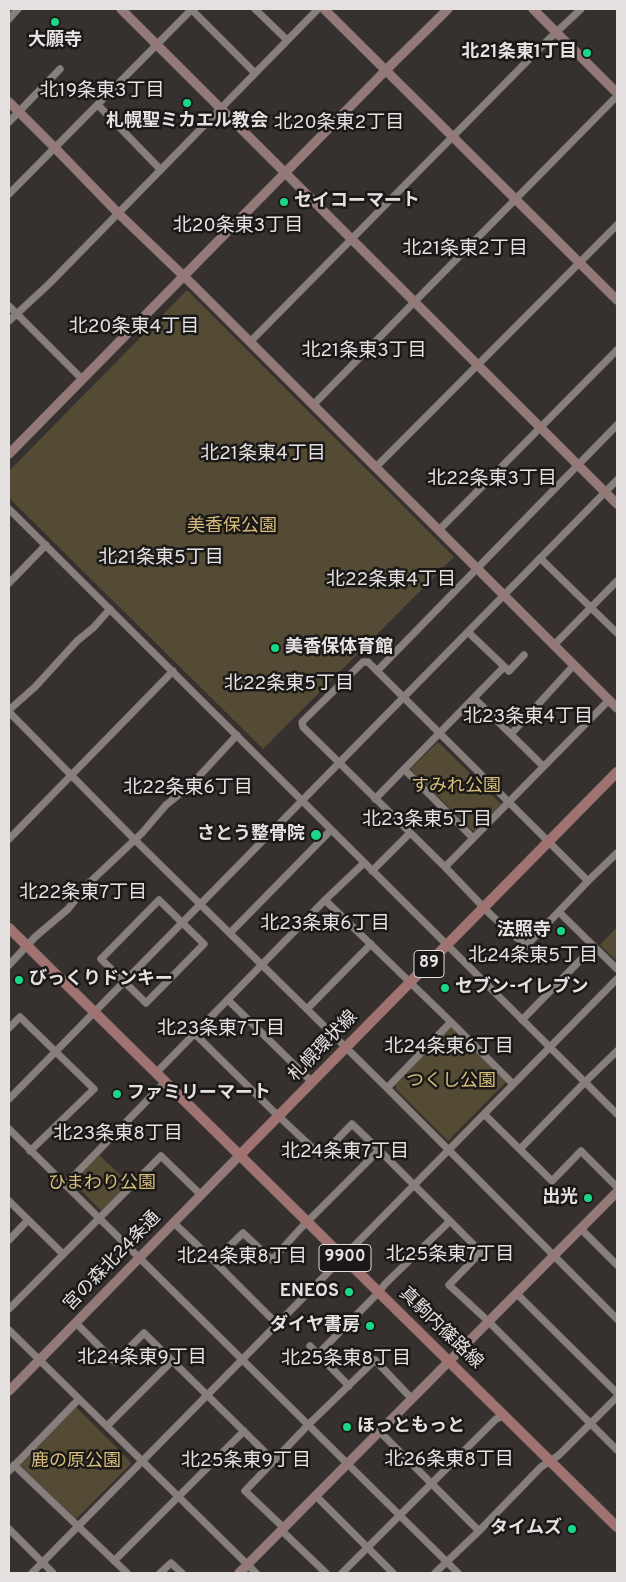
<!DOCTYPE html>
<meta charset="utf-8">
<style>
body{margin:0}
#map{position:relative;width:626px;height:1582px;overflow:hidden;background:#36302e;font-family:Overpass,sans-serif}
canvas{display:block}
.frame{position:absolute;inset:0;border:10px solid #e5e1e0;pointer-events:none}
</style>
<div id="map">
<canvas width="626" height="1582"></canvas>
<div class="frame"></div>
</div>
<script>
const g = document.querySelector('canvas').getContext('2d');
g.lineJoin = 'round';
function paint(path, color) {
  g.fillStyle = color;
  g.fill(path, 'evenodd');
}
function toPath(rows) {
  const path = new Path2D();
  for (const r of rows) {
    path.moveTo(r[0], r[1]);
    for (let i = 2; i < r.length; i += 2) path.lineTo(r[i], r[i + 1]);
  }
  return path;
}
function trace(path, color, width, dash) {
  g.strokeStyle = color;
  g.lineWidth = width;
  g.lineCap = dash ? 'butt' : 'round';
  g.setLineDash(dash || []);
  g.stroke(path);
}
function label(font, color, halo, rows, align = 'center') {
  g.font = font + ' Overpass,"Noto Sans JP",sans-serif';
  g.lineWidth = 5;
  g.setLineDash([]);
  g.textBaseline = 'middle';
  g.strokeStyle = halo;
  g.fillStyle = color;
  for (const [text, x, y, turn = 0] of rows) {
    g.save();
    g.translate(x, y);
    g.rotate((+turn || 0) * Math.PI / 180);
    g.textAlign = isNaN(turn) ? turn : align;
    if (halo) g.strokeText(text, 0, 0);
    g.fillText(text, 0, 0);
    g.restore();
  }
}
const green = toPath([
 [187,290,454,557,263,749,9,498,9,471],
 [438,742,501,804,477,831,473,831,411,770,411,768],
 [617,927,617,961,600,945],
 [451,1026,507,1081,448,1141,396,1089,395,1082],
 [99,1155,130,1184,101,1211,73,1182],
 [76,1407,129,1460,131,1464,76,1519,21,1467,20,1464]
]);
const street = toPath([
 [191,9,255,73],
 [255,9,287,40],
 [9,19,18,9],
 [98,105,160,169],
 [9,122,60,69],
 [9,194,192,9],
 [9,306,82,379],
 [9,321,49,284,318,9],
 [250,342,549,39,581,9],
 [313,405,617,96],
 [376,467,617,225],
 [9,509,617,1114],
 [439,530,617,350],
 [540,558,617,633],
 [9,583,46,545],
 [468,632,509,671,524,655],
 [554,645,617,581],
 [377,671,617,425],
 [474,698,543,766],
 [9,710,35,687,77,641,93,628,110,609],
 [9,712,135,840,387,1088,617,1319],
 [511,734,574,665],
 [404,769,473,838],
 [375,799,504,667],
 [9,839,173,671],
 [445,867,609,700],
 [372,871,410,833],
 [588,881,368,662,363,662,302,722,303,727,445,867,491,915,526,946,588,881,617,853],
 [159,900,204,944,146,1003,101,959,159,900],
 [325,900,451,1022],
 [560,913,617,969],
 [230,933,331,830],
 [9,965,35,937,68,909,88,884,142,833,166,805,191,785,237,735],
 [228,1000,312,1082],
 [307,1009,371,944],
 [522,1020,593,947],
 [9,1028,20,1017,94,1089,30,1151],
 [195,1034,271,1109,321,1156,352,1124,379,1150,481,1252,449,1285,488,1321,617,1450],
 [156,1073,325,900,364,863],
 [387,1088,451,1022,513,1084],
 [9,1099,617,480],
 [484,1114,552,1181,581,1151,617,1187],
 [9,1129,458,1573],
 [520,1149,585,1082,617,1051],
 [65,1185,165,1082],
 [9,1201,63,1254],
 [174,1223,214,1261,277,1324],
 [581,1229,617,1265],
 [9,1240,28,1220],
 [214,1261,243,1233,272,1260,300,1229,379,1150],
 [516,1293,617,1393],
 [9,1309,161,1156,201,1195],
 [76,1323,115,1362,144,1333,274,1461],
 [9,1330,256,1573],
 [310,1346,349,1386],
 [318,1354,379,1292,385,1284,450,1221],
 [107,1426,172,1361],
 [379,1431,479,1531],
 [14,1465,127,1573],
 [9,1471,79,1399],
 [316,1496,393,1573],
 [284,1528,245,1491,308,1425,375,1360,412,1399],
 [9,1529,53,1573],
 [281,1530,326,1573],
 [114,1561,244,1431],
 [32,1573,617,979],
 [160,1573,171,1563,182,1573],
 [342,1573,496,1419,505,1415],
 [435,1573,479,1531,541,1467,559,1455,617,1397]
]);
const secondary = toPath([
 [121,9,617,504],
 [324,9,617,300],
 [533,9,617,93],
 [9,102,55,148,118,213,193,285,617,708],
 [9,454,386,70,448,9],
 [9,1391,240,1155],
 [239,1573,617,1192]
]);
const primary = toPath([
 [9,928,617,1527],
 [240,1155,617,772]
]);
const markers = [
 [55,22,5,"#19d989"],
 [587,53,5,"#19d989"],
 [187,103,5,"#19d989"],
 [284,202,5,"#19d989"],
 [275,648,5,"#19d989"],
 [316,835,6,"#19d989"],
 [561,931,5,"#19d989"],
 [19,980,5,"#19d989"],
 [445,988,5,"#19d989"],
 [117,1094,5,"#19d989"],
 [588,1198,5,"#19d989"],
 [349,1292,5,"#19d989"],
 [370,1326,5,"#19d989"],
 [347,1427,5,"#19d989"],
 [572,1529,5,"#19d989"]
];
const shields = [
 [429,964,30],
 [345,1258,52]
];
const shieldNames = [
 ["89",429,964],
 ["9900",345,1258]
];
const poiNames = [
 ["大願寺",55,41,"center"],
 ["北21条東1丁目",577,53],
 ["札幌聖ミカエル教会",187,122,"center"],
 ["セイコーマート",294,202,"left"],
 ["美香保体育館",285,648,"left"],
 ["さとう整骨院",305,835],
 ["法照寺",551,931],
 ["びっくりドンキー",29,980,"left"],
 ["セブン-イレブン",455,988,"left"],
 ["ファミリーマート",127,1094,"left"],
 ["出光",578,1198],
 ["ENEOS",339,1292],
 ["ダイヤ書房",360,1326],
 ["ほっともっと",357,1427,"left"],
 ["タイムズ",562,1529]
];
const parkNames = [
 ["美香保公園",232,527],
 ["すみれ公園",456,787],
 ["つくし公園",451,1082],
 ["ひまわり公園",102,1184],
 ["鹿の原公園",76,1462]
];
const streetNames = [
 ["札幌環状線",324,1047,-46],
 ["宮の森北24条通",113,1262,-46],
 ["真駒内篠路線",440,1329,44]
];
const neighbourhoodNames = [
 ["北19条東3丁目",102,92],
 ["北20条東2丁目",339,124],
 ["北20条東3丁目",238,227],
 ["北21条東2丁目",465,250],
 ["北20条東4丁目",134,328],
 ["北21条東3丁目",364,352],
 ["北21条東4丁目",263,455],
 ["北22条東3丁目",492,480],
 ["北21条東5丁目",161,559],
 ["北22条東4丁目",391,581],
 ["北22条東5丁目",289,685],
 ["北23条東4丁目",528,718],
 ["北22条東6丁目",188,789],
 ["北23条東5丁目",427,821],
 ["北22条東7丁目",83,894],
 ["北23条東6丁目",325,925],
 ["北24条東5丁目",533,957],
 ["北23条東7丁目",221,1030],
 ["北24条東6丁目",449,1048],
 ["北23条東8丁目",118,1135],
 ["北24条東7丁目",345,1153],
 ["北25条東7丁目",450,1256],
 ["北24条東8丁目",242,1258],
 ["北24条東9丁目",142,1359],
 ["北25条東8丁目",346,1360],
 ["北26条東8丁目",449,1461],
 ["北25条東9丁目",246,1462]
];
paint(green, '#544b34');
trace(street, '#514c4b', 8);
trace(secondary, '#514c4b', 10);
trace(primary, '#514c4b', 11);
trace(street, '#867f7c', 7);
trace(secondary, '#937977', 9);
trace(primary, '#a07371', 10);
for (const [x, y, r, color] of markers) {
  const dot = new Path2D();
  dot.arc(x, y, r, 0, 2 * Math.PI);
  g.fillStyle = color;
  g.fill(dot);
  trace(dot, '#1b1918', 2);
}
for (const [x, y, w] of shields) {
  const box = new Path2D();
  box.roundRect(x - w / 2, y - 13.5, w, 27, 4);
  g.fillStyle = '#1b1918';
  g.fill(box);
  trace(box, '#e5e1e0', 1);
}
label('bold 16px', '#e5e1e0', null, shieldNames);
label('bold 18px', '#e5e1e0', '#1b1918', poiNames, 'right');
label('18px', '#d7bd7b', '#1b1918', parkNames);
label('18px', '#e5e1e0', '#1b1918', streetNames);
label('19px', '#e5e1e0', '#1b1918', neighbourhoodNames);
</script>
